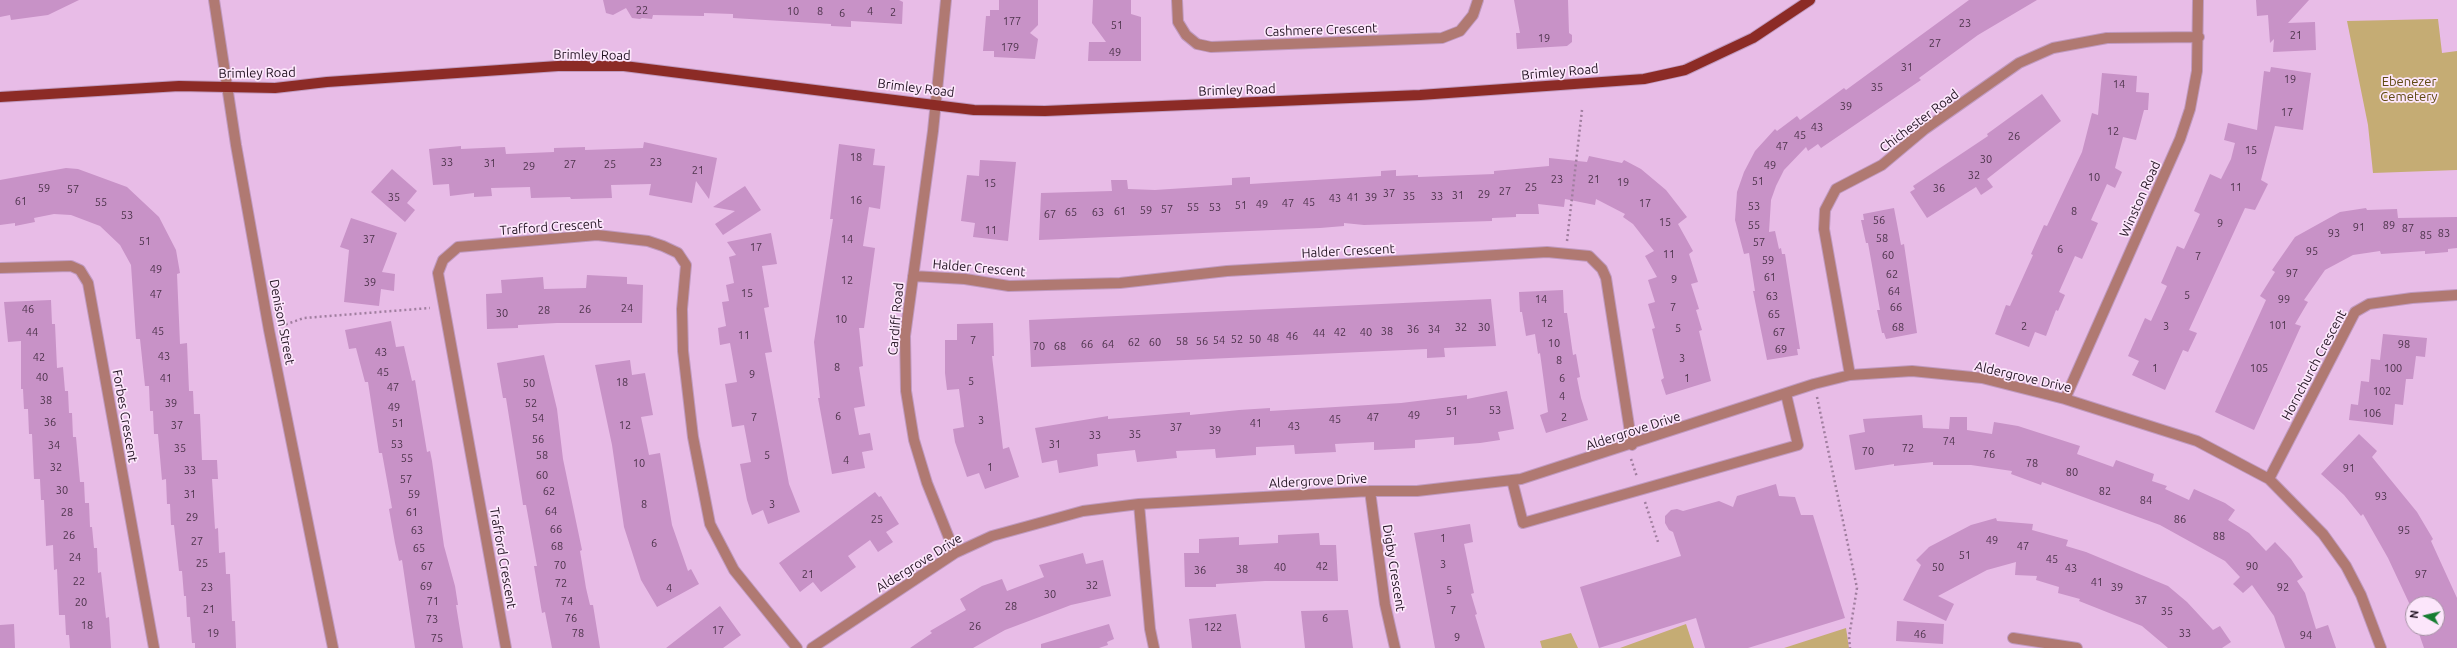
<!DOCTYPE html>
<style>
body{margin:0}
#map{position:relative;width:2457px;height:648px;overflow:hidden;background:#e8bce7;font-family:Ubuntu,sans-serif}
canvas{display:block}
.north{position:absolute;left:2405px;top:596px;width:40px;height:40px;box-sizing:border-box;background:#fce6fb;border:1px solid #a592a4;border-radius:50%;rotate:278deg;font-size:11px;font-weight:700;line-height:16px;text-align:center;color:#221322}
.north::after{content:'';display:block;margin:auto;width:14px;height:18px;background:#167d31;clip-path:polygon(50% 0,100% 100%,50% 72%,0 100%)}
</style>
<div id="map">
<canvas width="2457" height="648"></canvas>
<div class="north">N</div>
</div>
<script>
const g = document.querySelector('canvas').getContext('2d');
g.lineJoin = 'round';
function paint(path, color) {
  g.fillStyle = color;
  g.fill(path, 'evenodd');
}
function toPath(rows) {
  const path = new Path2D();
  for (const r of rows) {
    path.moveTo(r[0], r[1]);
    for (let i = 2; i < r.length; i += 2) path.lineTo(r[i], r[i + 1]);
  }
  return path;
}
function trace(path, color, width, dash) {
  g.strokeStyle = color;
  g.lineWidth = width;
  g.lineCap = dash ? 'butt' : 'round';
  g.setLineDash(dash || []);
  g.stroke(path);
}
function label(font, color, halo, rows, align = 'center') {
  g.font = font + ' Ubuntu,sans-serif';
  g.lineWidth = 3.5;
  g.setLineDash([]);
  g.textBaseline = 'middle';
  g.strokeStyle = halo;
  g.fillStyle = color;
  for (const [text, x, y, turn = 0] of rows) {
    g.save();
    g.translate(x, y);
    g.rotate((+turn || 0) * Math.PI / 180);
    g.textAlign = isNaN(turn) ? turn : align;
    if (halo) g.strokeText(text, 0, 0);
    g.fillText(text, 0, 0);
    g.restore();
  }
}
const green = toPath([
 [2438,19,2442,53,2457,51,2457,170,2373,173,2368,125,2347,21],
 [1686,624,1694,648,1620,648],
 [1846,628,1849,648,1784,648],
 [1571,633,1578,648,1542,648,1540,641]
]);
const building = toPath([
 [0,0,79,0,48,15,11,20,10,15,0,17],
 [603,0,899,0,903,2,902,24,851,21,851,27,831,26,831,24,733,18,733,14,704,13,704,16,653,15,652,19,642,18,640,19,632,18,626,8,613,15,606,13],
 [999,0,1038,0,1038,25,1030,33,1038,39,1035,59,994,57,994,51,983,51,986,16,990,16,990,10,999,10],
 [1093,0,1131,0,1131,14,1141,17,1141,61,1088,61,1089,42,1106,42,1092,23],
 [1514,0,1568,0,1569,33,1572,35,1572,42,1567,46,1517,49,1516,33,1520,33],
 [1969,0,2037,0,1978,35,1919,78,1921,80,1821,148,1818,144,1808,151,1806,147,1784,170,1776,186,1771,200,1769,232,1775,231,1779,249,1781,248,1782,254,1785,254,1800,349,1797,349,1798,355,1767,360,1753,291,1755,291,1749,253,1744,254,1735,220,1737,192,1744,172,1755,151,1775,129,1777,131,1797,116,1800,120,1844,88,1846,90],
 [2256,0,2309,0,2288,23,2315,22,2316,50,2273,52,2274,39,2270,43,2268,15,2257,16],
 [2271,67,2311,73,2303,130,2275,126,2261,180,2268,184,2255,210,2245,208,2189,330,2197,333,2188,352,2183,350,2165,390,2132,375,2139,361,2128,356,2145,318,2151,321,2167,286,2161,283,2177,246,2184,249,2200,214,2194,211,2210,174,2221,179,2231,159,2235,143,2224,140,2228,123,2257,130,2264,71,2270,72],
 [2102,73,2137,76,2136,92,2149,93,2148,110,2144,110,2136,140,2123,137,2115,168,2122,172,2115,188,2107,184,2091,220,2098,223,2082,259,2075,256,2059,292,2065,295,2058,311,2056,310,2046,336,2035,332,2029,347,1995,334,2006,305,2010,306,2033,255,2031,254,2044,225,2047,226,2082,152,2092,113,2098,115],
 [2042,94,2061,121,1987,179,1993,187,1981,195,1976,187,1927,218,1910,192,1915,189,1913,186,1988,136,1987,134],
 [644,142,717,158,709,199,696,181,692,203,649,195,651,184,611,185,612,198,571,199,570,197,531,198,530,187,491,188,492,196,474,197,474,193,450,196,449,184,433,185,429,149,461,146,461,149,505,147,506,154,554,152,554,148,585,147,585,150,643,148],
 [839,144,875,149,873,165,885,166,880,209,869,207,863,246,875,248,864,328,859,328,863,366,859,367,865,406,854,408,859,435,870,433,873,450,862,452,865,468,832,474,818,398,820,398,814,342,833,219,830,219],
 [1589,156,1622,163,1624,160,1641,169,1666,190,1687,217,1678,224,1693,251,1689,254,1698,282,1691,284,1699,309,1696,310,1702,330,1699,331,1711,381,1666,395,1661,380,1664,378,1652,329,1655,328,1648,304,1655,302,1648,280,1657,277,1645,256,1654,251,1633,224,1623,217,1625,214,1596,199,1595,205,1565,199,1564,207,1538,204,1539,214,1516,214,1516,217,1492,218,1492,221,1364,225,1344,223,1344,226,1320,228,1039,240,1041,193,1112,191,1111,180,1127,180,1128,189,1155,190,1232,185,1232,178,1250,177,1250,184,1381,176,1381,171,1396,170,1396,176,1418,175,1418,177,1494,174,1494,171,1549,166,1549,158,1587,162],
 [980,160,1016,162,1008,241,973,237,975,223,961,221,967,175,979,176],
 [66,168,78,169,127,187,159,217,176,250,180,273,177,274,180,344,187,343,189,391,193,391,194,414,200,414,202,460,217,460,218,479,212,479,215,529,218,528,219,553,225,552,226,574,230,574,232,621,235,621,236,648,195,648,195,643,192,643,190,617,187,617,186,596,184,596,182,571,179,571,174,525,171,525,170,504,167,504,166,479,162,480,158,434,154,434,153,411,150,411,149,386,145,386,140,339,136,339,131,265,120,245,100,226,71,215,54,214,34,218,35,222,15,226,15,223,0,225,0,180],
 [392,169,417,191,407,203,415,210,405,222,371,192],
 [745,186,761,210,723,235,715,224,735,211,713,207],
 [1894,208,1901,245,1904,244,1917,333,1886,339,1884,333,1882,333,1877,310,1880,310,1868,243,1866,243,1861,220,1864,220,1863,214],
 [2366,208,2367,210,2397,209,2398,218,2457,217,2457,248,2448,249,2448,252,2425,254,2425,251,2381,254,2380,251,2353,255,2325,270,2304,300,2308,302,2295,324,2301,326,2254,430,2215,412,2266,300,2260,296,2275,272,2272,270,2295,237,2340,212],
 [351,218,397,233,382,272,395,274,394,291,381,289,379,306,344,302,349,250,340,247],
 [771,233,777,264,762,266,769,307,764,308,772,352,765,353,789,484,800,512,768,524,763,510,752,515,747,500,740,464,751,462,744,425,732,427,725,384,737,382,730,343,720,345,718,328,726,326,722,302,729,301,726,285,734,283,729,257,736,255,727,242],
 [587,275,627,277,627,284,643,285,642,323,557,323,518,325,518,328,487,329,486,294,502,293,501,280,543,277,544,289,586,288],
 [1563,290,1564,313,1567,313,1573,355,1576,354,1580,377,1577,378,1581,398,1588,420,1546,433,1540,415,1548,412,1540,353,1538,354,1535,334,1526,336,1522,312,1520,312,1519,292],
 [1491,299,1496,346,1444,348,1445,357,1427,358,1427,349,1031,367,1029,320],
 [51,300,52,324,55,324,57,368,63,367,65,391,68,391,69,413,72,413,73,437,76,437,80,482,84,482,85,503,89,503,90,527,92,527,94,548,97,548,98,573,101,572,106,618,109,617,111,648,70,648,69,635,66,635,65,615,59,615,57,569,54,570,53,545,46,546,44,500,41,500,40,479,34,479,32,434,29,434,28,409,24,409,23,389,21,389,21,341,8,342,4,302],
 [391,321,396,347,404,346,412,381,415,380,427,452,430,451,432,461,444,546,455,586,458,605,456,605,463,648,415,648,402,560,399,561,395,543,389,509,392,508,382,453,379,453,368,382,365,382,356,348,349,349,345,330],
 [993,323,994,356,992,356,1003,449,1009,447,1019,477,985,489,979,473,967,477,955,442,953,429,964,427,959,389,947,390,945,373,945,340,957,340,957,324],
 [2383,334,2427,338,2425,357,2416,356,2413,379,2406,379,2403,405,2395,404,2393,425,2349,420,2351,404,2358,405,2361,381,2369,382,2371,359,2380,360],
 [544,355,557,409,563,459,582,550,580,551,586,588,590,605,593,605,600,648,552,648,545,612,542,613,534,566,537,566,526,505,523,505,522,498,506,398,503,398,497,363],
 [630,360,632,375,645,373,653,415,641,417,649,455,660,453,672,525,688,571,691,569,699,584,657,607,641,580,624,527,612,445,595,365],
 [1507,391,1514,429,1498,432,1500,440,1480,443,1454,445,1454,437,1415,440,1415,448,1374,450,1374,442,1335,444,1336,452,1295,454,1294,445,1256,447,1256,455,1216,458,1215,449,1176,451,1177,458,1137,462,1135,450,1097,454,1098,466,1059,473,1057,460,1042,463,1035,428,1108,416,1108,419,1190,412,1190,415,1239,410,1270,408,1270,411,1401,403,1467,395,1467,399],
 [1922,415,1923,428,1949,429,1950,417,1967,417,1967,430,1992,434,1994,422,2018,426,2080,446,2077,454,2113,467,2116,460,2154,474,2152,481,2167,486,2165,489,2189,500,2194,489,2225,503,2235,510,2228,520,2249,533,2266,551,2275,542,2291,559,2303,577,2297,581,2305,593,2316,629,2328,625,2336,648,2285,648,2274,616,2252,585,2243,593,2233,584,2240,577,2225,561,2160,525,2042,482,2041,485,2011,474,2012,471,1971,465,1933,465,1933,462,1894,466,1894,464,1855,470,1849,435,1865,432,1863,419],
 [2359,434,2377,451,2372,457,2417,512,2433,539,2431,541,2457,598,2457,648,2424,648,2417,628,2437,628,2437,604,2413,604,2413,618,2410,605,2388,558,2363,514,2361,516,2344,495,2321,474],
 [1776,484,1779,496,1795,497,1801,515,1813,515,1845,618,1748,648,1705,648,1696,618,1599,648,1580,587,1681,556,1673,532,1669,530,1665,523,1665,516,1671,510,1677,509,1683,511,1719,501,1733,507,1737,496],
 [875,492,879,497,881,496,899,524,886,532,893,542,878,552,870,540,848,556,856,567,821,592,813,582,800,592,779,563],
 [1996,518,1997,521,2033,524,2032,530,2068,540,2066,546,2086,552,2168,586,2187,602,2213,630,2220,626,2231,642,2222,648,2168,648,2142,626,2079,601,2080,599,2058,593,2059,587,2036,580,2037,576,2015,575,2016,562,1987,570,1938,596,1954,604,1946,621,1903,600,1921,565,1916,560,1929,547,1971,525],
 [1470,524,1473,542,1464,544,1474,593,1471,594,1477,614,1475,615,1485,648,1435,648,1414,533],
 [1319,533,1320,545,1336,545,1338,581,1265,581,1216,584,1216,587,1185,587,1184,553,1199,553,1199,539,1239,537,1239,545,1278,543,1278,535],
 [1083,553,1086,564,1103,560,1111,596,1071,605,1005,630,973,648,910,648,932,633,930,631,966,610,960,599,982,586,1002,579,1007,591,1044,577,1039,565],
 [720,606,741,635,723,648,666,648],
 [1348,610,1353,648,1305,648,1301,611],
 [1236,614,1241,648,1192,648,1189,619],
 [1897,621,1944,624,1943,644,1896,641],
 [14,624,15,648,0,648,0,625],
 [1109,624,1114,639,1107,642,1108,645,1099,648,1041,648,1041,644]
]);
const path = toPath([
 [1567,241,1582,110],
 [281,326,304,318,430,308],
 [1817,397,1857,588,1849,637,1850,648],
 [1631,459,1637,477],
 [1645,502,1658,542]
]);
const minor = toPath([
 [214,0,236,145,269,330,333,648],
 [946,0,933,131,905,336,906,391,914,440,927,483,955,553],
 [1177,0,1178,22,1186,35,1197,44,1211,47,1442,38,1460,31,1473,15,1478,0],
 [0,268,71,266,80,270,88,283,154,648],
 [913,276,965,279,1009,286,1120,283,1227,271,1547,252,1589,256,1602,269,1606,278,1632,445],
 [1850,375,1824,229,1825,210,1836,189,1882,165,1925,129,2019,63,2053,48,2107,38,2199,37],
 [2065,399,2180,139,2190,109,2197,71,2198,0],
 [2269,479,2355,312,2369,304,2412,298,2457,295],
 [1512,480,1523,523,1798,445,1786,394],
 [1370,491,1385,604,1395,648],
 [1139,504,1150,629,1154,648],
 [2013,638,2077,648],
 [506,648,438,273,443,260,458,247,597,235,648,241,663,246,678,253,686,265,682,309,683,351,693,437,710,524,734,570,797,648],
 [812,648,955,553,992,536,1083,511,1139,504,1370,491,1417,491,1521,479,1814,384,1850,375,1912,371,1982,378,2065,399,2197,441,2269,479,2323,534,2346,566,2361,595,2381,648]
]);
const major = toPath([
 [0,97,179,86,275,88,327,82,558,66,624,66,974,110,1045,111,1420,95,1644,79,1685,70,1753,38,1810,0]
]);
const numberNames = [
 ["22",642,10],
 ["10",793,11],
 ["8",820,11],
 ["4",870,11],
 ["2",893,12],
 ["6",842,13],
 ["177",1012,21],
 ["23",1965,23],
 ["51",1117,25],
 ["21",2296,35],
 ["19",1544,38],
 ["27",1935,43],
 ["179",1010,47],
 ["49",1115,52],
 ["31",1907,67],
 ["19",2290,79],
 ["14",2119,84],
 ["35",1877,87],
 ["39",1846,106],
 ["17",2287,112],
 ["43",1817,127],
 ["12",2113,131],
 ["45",1800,135],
 ["26",2014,136],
 ["47",1782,146],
 ["15",2251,150],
 ["18",856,157],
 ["30",1986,159],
 ["33",447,162],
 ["23",656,162],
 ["31",490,163],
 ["27",570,164],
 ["25",610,164],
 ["49",1770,165],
 ["29",529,166],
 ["21",698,170],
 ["32",1974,175],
 ["10",2094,177],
 ["23",1557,179],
 ["21",1594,179],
 ["51",1758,181],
 ["19",1623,182],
 ["15",990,183],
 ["25",1531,187],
 ["11",2236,187],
 ["59",44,188],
 ["36",1939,188],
 ["57",73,189],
 ["27",1505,191],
 ["37",1389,193],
 ["29",1484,194],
 ["31",1458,195],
 ["35",1409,196],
 ["33",1437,196],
 ["35",394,197],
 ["41",1353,197],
 ["39",1371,197],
 ["43",1335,198],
 ["16",856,200],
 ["61",21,201],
 ["55",101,202],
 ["45",1309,202],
 ["47",1288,203],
 ["17",1645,203],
 ["49",1262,204],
 ["51",1241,205],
 ["53",1754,206],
 ["55",1193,207],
 ["53",1215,207],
 ["57",1167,209],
 ["59",1146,210],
 ["61",1120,211],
 ["8",2074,211],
 ["65",1071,212],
 ["63",1098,212],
 ["67",1050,214],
 ["53",127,215],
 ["56",1879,220],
 ["15",1665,222],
 ["9",2220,223],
 ["55",1754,225],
 ["89",2389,225],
 ["91",2359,227],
 ["87",2408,228],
 ["11",991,230],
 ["93",2334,233],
 ["83",2444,233],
 ["85",2426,235],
 ["58",1882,238],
 ["37",369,239],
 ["14",847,239],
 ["51",145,241],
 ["57",1759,242],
 ["17",756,247],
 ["6",2060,249],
 ["95",2312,251],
 ["11",1669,254],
 ["60",1888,255],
 ["7",2198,256],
 ["59",1768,260],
 ["49",156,269],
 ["97",2292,273],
 ["62",1892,274],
 ["61",1770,277],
 ["9",1674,279],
 ["12",847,280],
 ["39",370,282],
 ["64",1894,291],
 ["15",747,293],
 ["47",156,294],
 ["5",2187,295],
 ["63",1772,296],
 ["14",1541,299],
 ["99",2284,299],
 ["7",1673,307],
 ["66",1896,307],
 ["24",627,308],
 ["46",28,309],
 ["26",585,309],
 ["28",544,310],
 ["30",502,313],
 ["65",1774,314],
 ["10",841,319],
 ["12",1547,323],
 ["101",2278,325],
 ["2",2024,326],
 ["3",2166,326],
 ["32",1461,327],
 ["30",1484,327],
 ["68",1898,327],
 ["5",1678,328],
 ["36",1413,329],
 ["34",1434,329],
 ["45",158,331],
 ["38",1387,331],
 ["44",32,332],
 ["42",1340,332],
 ["40",1366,332],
 ["67",1779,332],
 ["44",1319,333],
 ["11",744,335],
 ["46",1292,336],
 ["48",1273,338],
 ["52",1237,339],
 ["50",1255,339],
 ["7",973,340],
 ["54",1219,340],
 ["58",1182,341],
 ["56",1202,341],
 ["62",1134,342],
 ["60",1155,342],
 ["10",1554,343],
 ["66",1087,344],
 ["64",1108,344],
 ["98",2404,344],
 ["70",1039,346],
 ["68",1060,346],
 ["69",1781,349],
 ["43",381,352],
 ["43",164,356],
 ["42",39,357],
 ["3",1682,358],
 ["8",1559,360],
 ["8",837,367],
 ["1",2155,368],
 ["105",2259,368],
 ["100",2393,368],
 ["45",383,372],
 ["9",752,374],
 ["40",42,377],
 ["41",166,378],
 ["6",1562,378],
 ["1",1687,378],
 ["5",971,381],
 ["18",622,382],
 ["50",529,383],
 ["47",393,387],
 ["102",2382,391],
 ["4",1562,396],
 ["38",46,400],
 ["39",171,403],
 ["52",531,403],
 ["49",394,407],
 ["53",1495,410],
 ["51",1452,411],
 ["106",2372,413],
 ["49",1414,415],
 ["6",838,416],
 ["7",754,417],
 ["47",1373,417],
 ["2",1564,417],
 ["54",538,418],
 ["45",1335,419],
 ["3",981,420],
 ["36",50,422],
 ["51",398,423],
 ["41",1256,423],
 ["37",177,425],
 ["12",625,425],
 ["43",1294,426],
 ["37",1176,427],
 ["39",1215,430],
 ["35",1135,434],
 ["33",1095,435],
 ["56",538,439],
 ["74",1949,441],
 ["53",397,444],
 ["31",1055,444],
 ["34",54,445],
 ["35",180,448],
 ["72",1908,448],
 ["70",1868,451],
 ["76",1989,454],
 ["58",542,455],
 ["5",767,455],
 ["55",407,458],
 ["4",846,460],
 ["10",639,463],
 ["78",2032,463],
 ["32",56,467],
 ["1",990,467],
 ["91",2349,468],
 ["33",190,470],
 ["80",2072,472],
 ["60",542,475],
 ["57",406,479],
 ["30",62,490],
 ["62",549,491],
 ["82",2105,491],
 ["31",190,494],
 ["59",414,494],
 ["93",2381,496],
 ["84",2146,500],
 ["8",644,504],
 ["3",772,504],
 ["64",551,511],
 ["28",67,512],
 ["61",412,512],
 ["29",192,517],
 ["25",877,519],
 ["86",2180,519],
 ["66",556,529],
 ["63",417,530],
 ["95",2404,530],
 ["26",69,535],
 ["88",2219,536],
 ["1",1443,538],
 ["49",1992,540],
 ["27",197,541],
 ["6",654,543],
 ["68",557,546],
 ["47",2023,546],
 ["65",419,548],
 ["51",1965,555],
 ["24",75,557],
 ["45",2052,559],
 ["25",202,563],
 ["3",1443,564],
 ["70",560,565],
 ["67",427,566],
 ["42",1322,566],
 ["90",2252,566],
 ["40",1280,567],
 ["50",1938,567],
 ["43",2071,568],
 ["38",1242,569],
 ["36",1200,570],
 ["21",808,574],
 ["97",2421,574],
 ["22",79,581],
 ["41",2097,582],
 ["72",561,583],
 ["32",1092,585],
 ["69",426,586],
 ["23",207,587],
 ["39",2117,587],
 ["92",2283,587],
 ["4",669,588],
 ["5",1449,590],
 ["30",1050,594],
 ["37",2141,600],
 ["71",433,601],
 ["74",567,601],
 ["20",81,602],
 ["28",1011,606],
 ["21",209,609],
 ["7",1453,610],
 ["35",2167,611],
 ["76",571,618],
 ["6",1325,618],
 ["73",432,619],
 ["18",87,625],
 ["26",975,626],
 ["122",1213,627],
 ["17",718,630],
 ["19",213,633],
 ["78",578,633],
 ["33",2185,633],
 ["46",1920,634],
 ["94",2306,635],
 ["9",1457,637],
 ["75",437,638]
];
const streetNames = [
 ["Cashmere Crescent",1321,30,-2],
 ["Brimley Road",592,55,1],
 ["Brimley Road",1560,72,-5],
 ["Brimley Road",257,73,-1],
 ["Brimley Road",916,88,7],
 ["Brimley Road",1237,90,-2],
 ["Chichester Road",1919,121,-37],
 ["Winston Road",2140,199,-66],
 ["Trafford Crescent",551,227,-4],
 ["Halder Crescent",1348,251,-3],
 ["Halder Crescent",979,268,5],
 ["Cardiff Road",896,319,-85],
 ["Denison Street",282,322,79],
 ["Hornchurch Crescent",2314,365,-62],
 ["Aldergrove Drive",2023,377,13],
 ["Forbes Crescent",125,416,80],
 ["Aldergrove Drive",1633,431,-18],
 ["Aldergrove Drive",1318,481,-3],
 ["Trafford Crescent",503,558,80],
 ["Aldergrove Drive",919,563,-32],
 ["Digby Crescent",1394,568,81]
];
const parkNames = [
 ["Ebenezer",2409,82],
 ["Cemetery",2409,97]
];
paint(green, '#c5ac74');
paint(building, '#c892c7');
trace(minor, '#c09ac0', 12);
trace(major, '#c09ac0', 12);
trace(path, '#a07e9f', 2.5, [2, 3]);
trace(minor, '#b07972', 10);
trace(major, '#8c2b26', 10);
label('11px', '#4c334b', null, numberNames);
label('13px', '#221322', '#fce6fb', streetNames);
label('13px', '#5e4911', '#fce6fb', parkNames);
</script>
